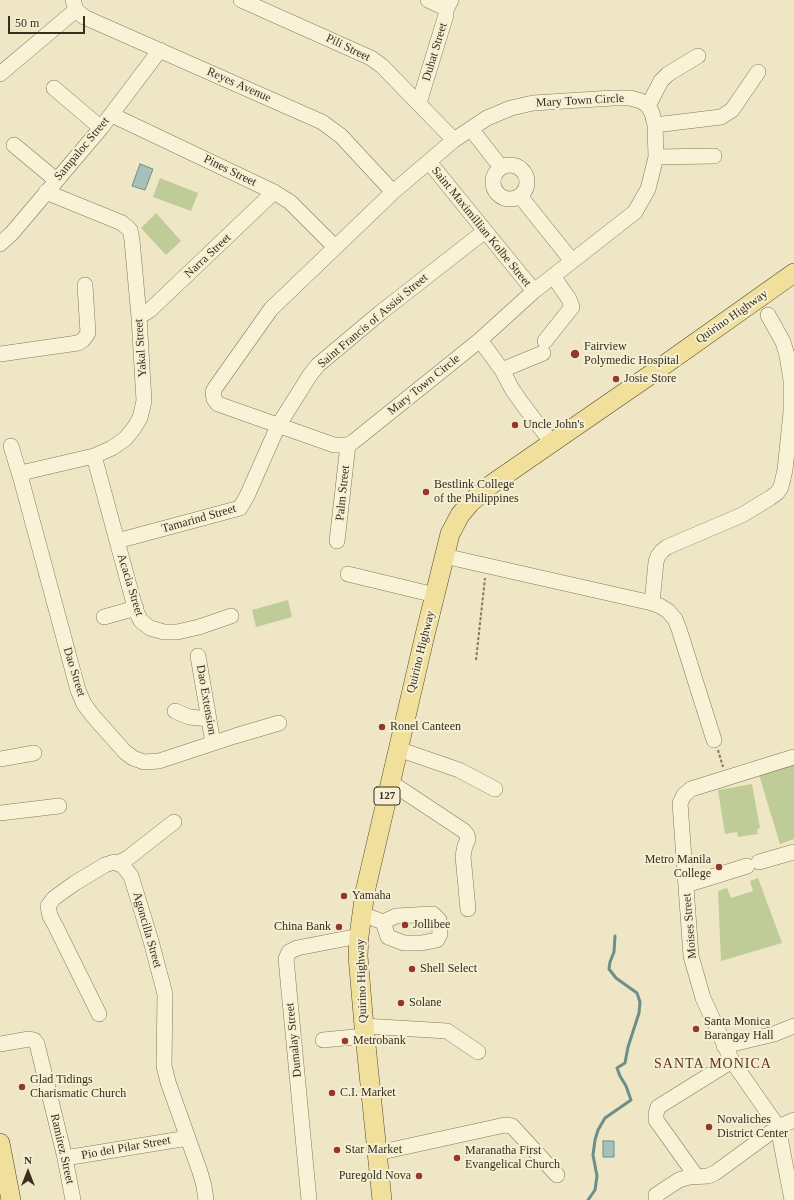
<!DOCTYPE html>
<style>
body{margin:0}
#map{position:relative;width:794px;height:1200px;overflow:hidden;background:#eee6c4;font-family:Georgia,serif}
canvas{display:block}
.north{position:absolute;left:8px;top:1152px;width:40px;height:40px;-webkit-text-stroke:3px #f5efd3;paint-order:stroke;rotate:0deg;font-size:11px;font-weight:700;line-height:16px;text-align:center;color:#382e1e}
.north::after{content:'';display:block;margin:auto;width:14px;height:18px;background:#382e1e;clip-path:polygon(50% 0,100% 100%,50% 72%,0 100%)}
.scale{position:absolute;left:8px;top:16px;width:77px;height:18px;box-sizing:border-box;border:2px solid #382e1e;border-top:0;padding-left:5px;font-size:12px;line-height:14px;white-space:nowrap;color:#382e1e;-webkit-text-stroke:3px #f5efd3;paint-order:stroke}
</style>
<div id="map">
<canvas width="794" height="1200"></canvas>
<div class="north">N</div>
<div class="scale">50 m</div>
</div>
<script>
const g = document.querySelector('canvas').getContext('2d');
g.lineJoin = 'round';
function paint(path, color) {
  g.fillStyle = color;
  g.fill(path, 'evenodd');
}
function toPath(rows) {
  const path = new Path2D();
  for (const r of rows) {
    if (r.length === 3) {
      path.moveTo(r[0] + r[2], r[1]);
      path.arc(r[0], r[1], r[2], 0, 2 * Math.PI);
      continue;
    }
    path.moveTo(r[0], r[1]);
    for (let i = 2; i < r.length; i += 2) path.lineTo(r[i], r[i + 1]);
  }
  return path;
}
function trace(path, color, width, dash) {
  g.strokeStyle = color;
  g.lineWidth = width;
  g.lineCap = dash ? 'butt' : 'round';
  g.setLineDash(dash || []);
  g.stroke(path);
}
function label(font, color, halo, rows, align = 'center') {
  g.font = font + ' Georgia,serif';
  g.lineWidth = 4;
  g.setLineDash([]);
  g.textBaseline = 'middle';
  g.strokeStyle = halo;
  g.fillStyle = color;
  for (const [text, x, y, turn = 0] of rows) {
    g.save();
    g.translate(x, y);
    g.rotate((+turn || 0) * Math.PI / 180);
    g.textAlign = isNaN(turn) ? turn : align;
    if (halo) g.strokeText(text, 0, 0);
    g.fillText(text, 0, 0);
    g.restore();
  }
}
const green = toPath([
 [160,178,198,193,191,211,153,197],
 [156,213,181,241,166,255,141,228],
 [288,600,292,617,256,627,252,610],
 [794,764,794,839,780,844,759,775],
 [752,784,760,828,757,829,758,834,738,837,737,832,725,834,718,790],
 [758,878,782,943,721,961,718,891,727,888,731,898,753,891,750,881]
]);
const water = toPath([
 [140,164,153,169,145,190,132,186,140,164],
 [603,1141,614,1141,614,1157,603,1157,603,1141]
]);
const stream = toPath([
 [588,1200,595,1190,597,1176,593,1155,595,1140,598,1130,605,1118,631,1100,626,1086,620,1076,617,1068,625,1063,628,1047,639,1013,640,1002,637,993,616,978,609,969,610,962,614,952,615,936]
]);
const path = toPath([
 [476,660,485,578],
 [718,750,723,767]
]);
const minor = toPath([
 [73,0,76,10,84,17,322,122,341,136,393,192],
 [241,0,371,58,382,66,454,140],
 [428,0,443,7,446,10],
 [0,74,76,10],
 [54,88,101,128],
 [613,98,630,98,641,101,648,106,652,113,655,125,656,157,648,189,635,212,534,291,480,340,353,442,348,445,334,445,218,404,214,399,213,392,215,388,271,309,393,192,454,140,487,118,511,108,533,103,613,98],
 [419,103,446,15,446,10,451,0],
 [648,106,661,81,668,74,698,56],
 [112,115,274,192,290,202,335,247],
 [655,125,721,117,732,110,758,72],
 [471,129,500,166],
 [14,145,56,180],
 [656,157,714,156],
 [429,162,534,291],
 [510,182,17],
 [520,196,572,261],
 [0,244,12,233,101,128,160,50],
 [139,317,150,310,274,192],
 [480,340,502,370,512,389,521,402,552,443],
 [545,341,572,307,569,299,553,276],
 [0,354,78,343,83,340,88,333,85,285],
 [502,370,543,353],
 [11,446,21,479,78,690,84,704,93,716,125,752,133,758,144,762,159,761,235,736,279,723],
 [94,456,136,611,141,621,150,628,164,632,177,632,199,627,231,616],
 [21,479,25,472,94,456,112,448,125,439,134,428,140,418,144,401,139,317,132,240,130,230,122,223,46,192],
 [117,541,240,508,247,496,278,426,310,375,318,365,380,313,485,231],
 [337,541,348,445],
 [444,556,652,603,660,606,668,611,675,619,679,629,714,740],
 [348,574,435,595],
 [652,603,656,562,658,556,662,551,667,547,742,515,770,498,777,493,781,487,785,470,791,412,791,380,787,355,783,342,768,315],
 [104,617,136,608],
 [198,656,213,743],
 [175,711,189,717,209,719],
 [398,749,459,770,495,789],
 [0,759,34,753],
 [390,782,464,831,467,835,468,839,465,846,463,856,468,909],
 [0,813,59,806],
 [759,862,794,852],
 [118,863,128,858,174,822],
 [686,885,747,866],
 [362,914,383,922,388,937,404,943,421,943,437,940,440,934,439,920,433,914,396,916,383,922],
 [99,1014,56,927,50,916,48,906,54,898,75,883,105,865,114,862,123,866,131,876,151,941,165,994,164,1066,168,1082,200,1172,204,1186,206,1200],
 [364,1026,447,1031,478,1052],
 [323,1040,365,1036],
 [0,1044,29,1039,34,1040,37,1044,65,1158,73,1200],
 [724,1046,774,1034,794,1026],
 [377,1153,505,1125,512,1126,557,1175],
 [65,1158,188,1138],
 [696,1176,656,1120,656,1114,658,1107,732,1061],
 [309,1200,286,959,289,952,297,948,359,936],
 [656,1200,656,1195,679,1180,689,1177,708,1176,715,1173,778,1127,794,1120],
 [792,1200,778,1127,732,1061,703,998,691,956,680,803,684,795,691,789,794,757]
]);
const major = toPath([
 [0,1143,11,1200],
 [382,1200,364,1026,358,956,359,936,365,892,424,639,450,534,460,515,470,503,492,484,650,375,794,273]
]);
const markers = [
 [575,354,5,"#96372b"],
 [616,379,4,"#96372b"],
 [515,425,4,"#96372b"],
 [426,492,4,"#96372b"],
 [382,727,4,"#96372b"],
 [719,867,4,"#96372b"],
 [344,896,4,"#96372b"],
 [405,925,4,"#96372b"],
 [339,927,4,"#96372b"],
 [412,969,4,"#96372b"],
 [401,1003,4,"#96372b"],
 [696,1029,4,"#96372b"],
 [345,1041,4,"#96372b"],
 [22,1087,4,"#96372b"],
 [332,1093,4,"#96372b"],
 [709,1127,4,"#96372b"],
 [337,1150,4,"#96372b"],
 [457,1158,4,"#96372b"],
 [419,1176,4,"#96372b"]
];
const shields = [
 [387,796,26]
];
const shieldNames = [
 ["127",387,796]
];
const streetNames = [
 ["Pili Street",348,48,26],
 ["Duhat Street",435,52,-73],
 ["Reyes Avenue",239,85,24],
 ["Mary Town Circle",580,101,-3],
 ["Sampaloc Street",82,149,-50],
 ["Pines Street",230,171,26],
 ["Saint Maximillian Kolbe Street",481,227,51],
 ["Narra Street",208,256,-43],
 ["Quirino Highway",732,317,-35],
 ["Saint Francis of Assisi Street",373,321,-40],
 ["Yakal Street",141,348,-94],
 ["Mary Town Circle",424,385,-39],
 ["Palm Street",343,493,-84],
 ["Tamarind Street",199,519,-16],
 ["Acacia Street",130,585,73],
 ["Quirino Highway",421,652,-76],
 ["Dao Street",74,672,73],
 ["Dao Extension",206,700,80],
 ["Moises Street",690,926,-95],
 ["Agoncilla Street",147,930,74],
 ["Quirino Highway",362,981,-92],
 ["Dumalay Street",294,1040,-96],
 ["Pio del Pilar Street",126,1148,-10],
 ["Ramirez Street",62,1149,77]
];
const poiNames = [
 ["Fairview",584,347],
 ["Polymedic Hospital",584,361],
 ["Josie Store",624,379],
 ["Uncle John's",523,425],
 ["Bestlink College",434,485],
 ["of the Philippines",434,499],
 ["Ronel Canteen",390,727],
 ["Metro Manila",711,860,"right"],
 ["College",711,874,"right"],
 ["Yamaha",352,896],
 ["Jollibee",413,925],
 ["China Bank",331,927,"right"],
 ["Shell Select",420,969],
 ["Solane",409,1003],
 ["Santa Monica",704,1022],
 ["Barangay Hall",704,1036],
 ["Metrobank",353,1041],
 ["Glad Tidings",30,1080],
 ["Charismatic Church",30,1094],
 ["C.I. Market",340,1093],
 ["Novaliches",717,1120],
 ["District Center",717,1134],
 ["Star Market",345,1150],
 ["Maranatha First",465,1151],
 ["Evangelical Church",465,1165],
 ["Puregold Nova",411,1176,"right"]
];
const quarterNames = [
 ["SANTA MONICA",713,1064]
];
paint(green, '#bfcc98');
paint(water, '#a6c1bc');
trace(water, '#6d8f8a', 1);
trace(stream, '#6d8f8a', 3);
trace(minor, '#88785b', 16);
trace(major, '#56462f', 20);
trace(path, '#88785b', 2, [3, 2]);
trace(minor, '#f8f2d7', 15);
trace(major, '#f0e09c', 19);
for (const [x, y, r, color] of markers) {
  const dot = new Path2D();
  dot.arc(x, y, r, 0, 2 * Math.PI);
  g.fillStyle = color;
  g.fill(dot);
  trace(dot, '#f5efd3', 1.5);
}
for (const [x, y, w] of shields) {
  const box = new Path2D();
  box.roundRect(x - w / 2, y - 9, w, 18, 3);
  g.fillStyle = '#f5efd3';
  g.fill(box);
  trace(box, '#382e1e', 1);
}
label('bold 11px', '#382e1e', null, shieldNames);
label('12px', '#382e1e', '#f5efd3', streetNames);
label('12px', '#382e1e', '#f5efd3', poiNames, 'left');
g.letterSpacing = '1px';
label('14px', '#64351e', '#f5efd3', quarterNames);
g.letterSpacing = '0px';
</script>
